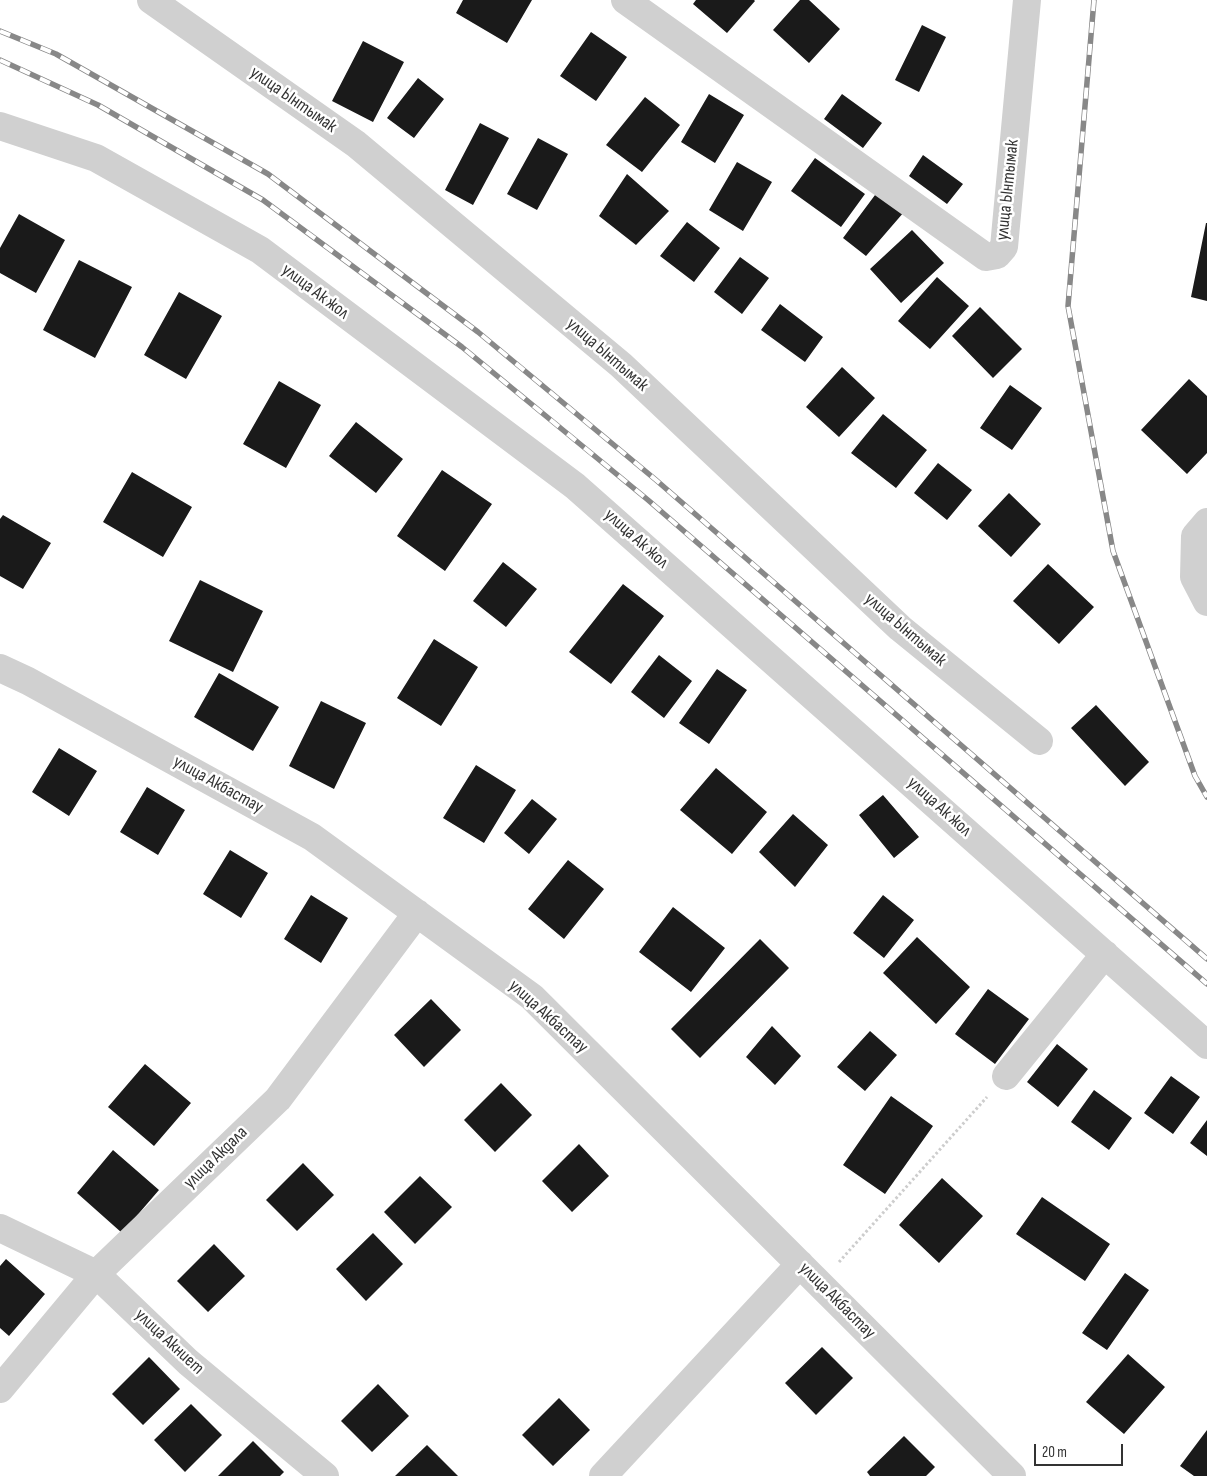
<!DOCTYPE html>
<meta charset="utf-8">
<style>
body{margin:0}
#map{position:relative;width:1207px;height:1476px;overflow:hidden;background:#fff;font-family:"Sofia Sans Condensed",sans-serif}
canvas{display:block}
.scale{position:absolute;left:1034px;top:1444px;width:89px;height:22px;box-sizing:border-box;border:2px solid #333;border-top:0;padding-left:6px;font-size:15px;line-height:18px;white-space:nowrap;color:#333;-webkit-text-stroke:4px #fff;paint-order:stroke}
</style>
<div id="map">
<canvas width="1207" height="1476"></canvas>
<div class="scale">20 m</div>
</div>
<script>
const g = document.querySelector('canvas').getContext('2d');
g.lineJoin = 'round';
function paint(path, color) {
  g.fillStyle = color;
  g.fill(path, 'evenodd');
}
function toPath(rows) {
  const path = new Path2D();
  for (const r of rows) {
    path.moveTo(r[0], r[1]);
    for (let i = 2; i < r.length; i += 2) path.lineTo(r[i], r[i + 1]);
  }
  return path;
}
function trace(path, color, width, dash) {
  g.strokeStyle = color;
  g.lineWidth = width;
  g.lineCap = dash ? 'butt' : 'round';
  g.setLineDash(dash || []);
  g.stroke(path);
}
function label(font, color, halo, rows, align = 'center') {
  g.font = font + ' "Sofia Sans Condensed",sans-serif';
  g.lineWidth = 5;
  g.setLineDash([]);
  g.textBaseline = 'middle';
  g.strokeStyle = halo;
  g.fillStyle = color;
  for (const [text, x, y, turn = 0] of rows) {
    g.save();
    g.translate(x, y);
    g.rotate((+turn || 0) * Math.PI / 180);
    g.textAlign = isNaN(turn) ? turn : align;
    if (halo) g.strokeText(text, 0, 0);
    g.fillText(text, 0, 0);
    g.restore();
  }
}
const building = toPath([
 [463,0,532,0,507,43,456,13],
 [696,0,754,0,755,1,727,33,693,4],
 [800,0,809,0,840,29,809,63,773,30],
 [922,25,946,37,919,92,895,80],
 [591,32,627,57,596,101,560,76],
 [363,41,404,62,373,122,332,101],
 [418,78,444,99,414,138,387,118],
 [709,94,744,115,715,163,681,142],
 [842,94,882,123,863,148,824,119],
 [645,97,680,125,642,172,606,145],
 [480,123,509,138,473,205,445,190],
 [538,138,568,154,537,210,507,194],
 [923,155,963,184,947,204,909,176],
 [815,158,865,194,841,227,791,191],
 [737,162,772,182,743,231,709,210],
 [627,174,669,211,636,245,599,216],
 [878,191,904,212,866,256,843,238],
 [19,214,65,240,36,293,0,273,0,248],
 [687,222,720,248,694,282,660,256],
 [1206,223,1207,223,1207,301,1191,297],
 [912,230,944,263,901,303,870,269],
 [740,257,769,278,742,314,714,292],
 [79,260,132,287,95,358,43,330],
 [937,277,969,306,930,349,898,321],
 [179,292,222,316,186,379,144,355],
 [780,304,823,337,805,362,761,330],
 [980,307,1022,349,993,378,952,336],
 [842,367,875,398,839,437,806,407],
 [1189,379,1207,396,1207,453,1187,474,1141,430],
 [279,381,321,405,286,468,243,444],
 [1010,385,1042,408,1012,450,980,428],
 [883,414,927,450,896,488,851,453],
 [356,422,403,459,376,493,329,456],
 [938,463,972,490,947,520,914,493],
 [442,470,492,504,445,571,397,536],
 [132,472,192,507,163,557,103,522],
 [1009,493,1041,524,1011,557,978,526],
 [3,515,51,543,23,589,0,576,0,519],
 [503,562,537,589,506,627,473,601],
 [1048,564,1094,607,1059,644,1013,601],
 [200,580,263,611,233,672,169,641],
 [623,584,664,616,611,684,569,652],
 [434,639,478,667,441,726,397,698],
 [659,655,692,681,664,718,631,692],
 [717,669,747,690,709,744,679,723],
 [219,673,279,707,253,751,194,717],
 [321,701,366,723,334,789,289,766],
 [1096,705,1149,762,1125,786,1071,728],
 [59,748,97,771,69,816,32,792],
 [476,765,516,790,484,843,443,818],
 [716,768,767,812,732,854,680,810],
 [147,787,185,810,158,855,120,832],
 [883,795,919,837,894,858,859,815],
 [532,799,557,819,529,854,504,833],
 [793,814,828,845,795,887,759,852],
 [230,850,268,873,241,918,203,894],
 [568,860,604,889,564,939,528,909],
 [311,895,348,918,321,963,284,939],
 [883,895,914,920,884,958,853,933],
 [673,907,725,948,691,992,639,952],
 [917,937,970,987,936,1024,883,973],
 [760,939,789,968,700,1058,671,1029],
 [988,989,1029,1019,995,1064,955,1034],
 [431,999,461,1030,424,1067,394,1035],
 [772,1026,801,1056,775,1085,746,1057],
 [870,1031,897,1055,865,1091,837,1067],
 [1057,1044,1088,1069,1058,1107,1027,1082],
 [145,1064,191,1103,154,1146,108,1107],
 [1171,1076,1200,1097,1173,1134,1144,1113],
 [501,1083,532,1115,495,1152,464,1120],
 [1094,1090,1132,1118,1109,1150,1071,1122],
 [891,1096,933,1126,885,1194,843,1165],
 [1207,1120,1207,1156,1190,1143],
 [579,1144,609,1176,572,1212,542,1181],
 [113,1150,159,1190,122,1233,77,1193],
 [303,1163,334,1195,297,1231,266,1200],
 [420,1176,452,1207,415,1244,384,1212],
 [942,1178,983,1216,939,1263,899,1225],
 [1042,1197,1110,1244,1085,1281,1016,1234],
 [373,1233,403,1264,366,1301,336,1269],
 [214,1244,245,1276,208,1312,177,1281],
 [6,1259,45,1294,9,1336,0,1328,0,1266],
 [1125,1273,1149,1290,1107,1350,1082,1333],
 [822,1347,853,1378,816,1415,785,1383],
 [1128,1354,1165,1387,1124,1434,1086,1402],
 [149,1357,180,1389,143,1425,112,1394],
 [378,1384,409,1416,372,1452,341,1421],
 [559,1398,590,1430,553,1466,522,1435],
 [191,1404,222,1435,185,1472,154,1440],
 [1207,1430,1207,1476,1194,1476,1180,1466],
 [904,1436,935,1467,926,1476,870,1476,867,1472],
 [253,1441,284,1472,280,1476,218,1476],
 [427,1445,458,1476,395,1476]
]);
const path = toPath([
 [839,1262,987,1097]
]);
const street = toPath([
 [151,0,356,144,621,365,900,628,1039,741],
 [625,0,986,257,997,255,1004,247,1027,0],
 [0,126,96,158,260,250,575,486,1207,1045],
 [1207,522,1195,536,1194,577,1207,602],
 [0,668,28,681,312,837,532,997,1012,1476],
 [1006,1076,1105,954],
 [0,1228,96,1274,188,1362,325,1476],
 [0,1389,96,1274,278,1099,417,913],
 [603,1476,800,1264]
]);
const rail = toPath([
 [1094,0,1068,306,1113,551,1195,776,1207,797],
 [0,31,56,54,268,174,478,332,656,480,1207,959],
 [0,60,98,105,263,200,462,347,648,500,1207,984]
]);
const streetNames = [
 ["улица Ынтымак",293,100,35],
 ["улица Ынтымак",1008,190,-84],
 ["улица Ак жол",315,292,37],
 ["улица Ынтымак",607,355,41],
 ["улица Ак жол",636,539,42],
 ["улица Ынтымак",905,630,41],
 ["улица Акбастау",218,785,29],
 ["улица Ак жол",939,807,42],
 ["улица Акбастау",548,1017,42],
 ["улица Акдала",216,1158,-44],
 ["улица Акбастау",837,1301,45],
 ["улица Акниет",169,1342,43]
];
paint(building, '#1a1a1a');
trace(path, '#cdcdcd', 3, [2.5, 2.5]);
trace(street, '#d0d0d0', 28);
trace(rail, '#888', 5.5);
trace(rail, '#fff', 4, [11]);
label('18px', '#333', '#fff', streetNames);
</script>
